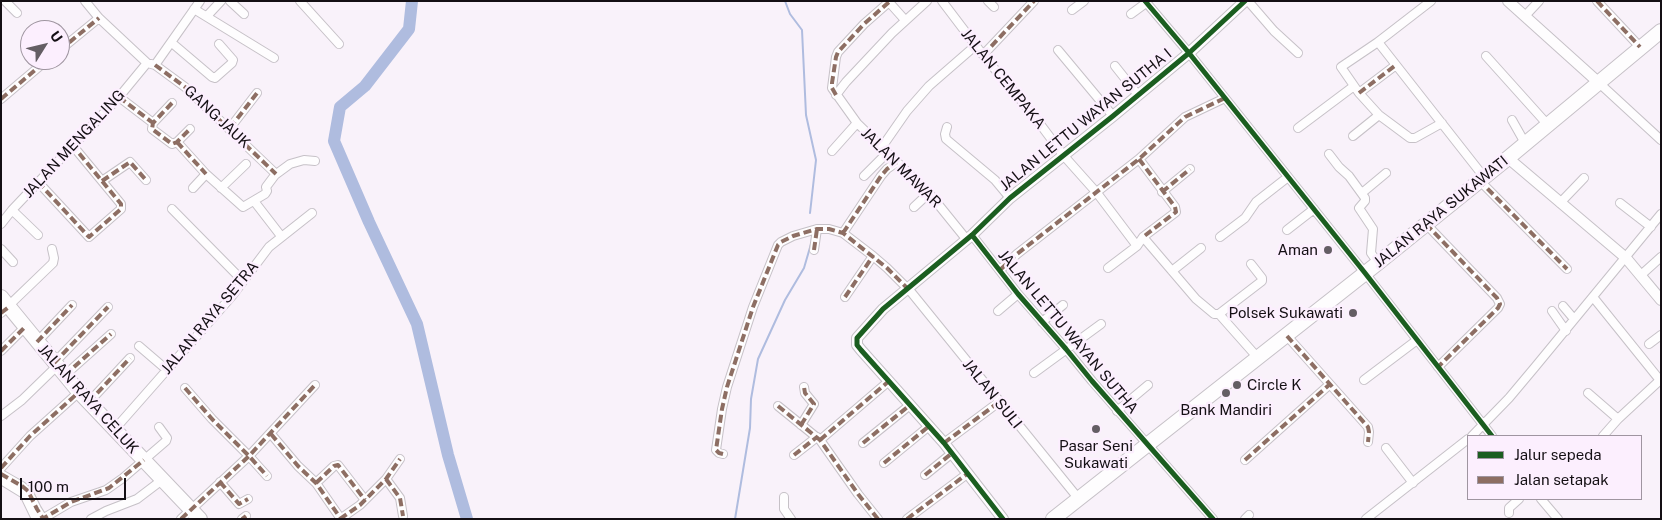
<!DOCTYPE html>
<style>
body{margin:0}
#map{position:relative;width:1662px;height:520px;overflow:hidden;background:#f9f2fa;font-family:"Public Sans",sans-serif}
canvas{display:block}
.frame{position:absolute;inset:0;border:2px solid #140f14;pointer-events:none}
.legend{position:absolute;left:1467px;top:435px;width:175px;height:65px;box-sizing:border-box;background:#fceffe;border:1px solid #9f95a0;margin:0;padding:6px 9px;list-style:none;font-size:15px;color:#140f14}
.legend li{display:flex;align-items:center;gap:10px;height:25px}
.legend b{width:25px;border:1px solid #9f95a0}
.north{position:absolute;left:20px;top:20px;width:50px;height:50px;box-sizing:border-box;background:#fceffe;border:1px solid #9f95a0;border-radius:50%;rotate:54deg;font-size:14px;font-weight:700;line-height:20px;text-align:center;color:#140f14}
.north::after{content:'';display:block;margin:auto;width:18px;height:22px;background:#645e64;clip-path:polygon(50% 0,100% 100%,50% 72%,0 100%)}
.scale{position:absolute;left:20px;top:478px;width:106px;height:22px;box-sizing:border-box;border:2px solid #140f14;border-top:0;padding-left:6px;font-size:15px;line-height:18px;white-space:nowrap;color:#140f14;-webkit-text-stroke:4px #fceffe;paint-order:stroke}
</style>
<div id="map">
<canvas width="1662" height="520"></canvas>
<div class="frame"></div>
<ul class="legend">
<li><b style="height:6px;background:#1b5e20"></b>Jalur sepeda</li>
<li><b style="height:6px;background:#8d6e63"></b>Jalan setapak</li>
</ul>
<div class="north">U</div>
<div class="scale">100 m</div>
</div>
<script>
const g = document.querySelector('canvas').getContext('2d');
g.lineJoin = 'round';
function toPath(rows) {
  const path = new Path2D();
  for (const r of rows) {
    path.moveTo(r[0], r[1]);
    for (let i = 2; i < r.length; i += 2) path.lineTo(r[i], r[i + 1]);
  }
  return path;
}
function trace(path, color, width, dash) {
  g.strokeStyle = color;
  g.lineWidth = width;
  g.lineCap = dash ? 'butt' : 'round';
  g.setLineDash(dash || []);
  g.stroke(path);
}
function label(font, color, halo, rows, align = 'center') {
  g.font = font + ' "Public Sans",sans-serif';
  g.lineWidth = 5;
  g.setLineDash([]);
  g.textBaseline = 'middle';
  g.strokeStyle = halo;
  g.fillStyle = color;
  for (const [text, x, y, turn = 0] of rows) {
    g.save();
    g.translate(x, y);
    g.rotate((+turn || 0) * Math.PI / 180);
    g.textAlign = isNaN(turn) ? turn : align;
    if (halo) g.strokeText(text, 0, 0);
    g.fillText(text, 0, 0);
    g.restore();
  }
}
const stream = toPath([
 [785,1,790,14,802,30,806,115,816,160,810,213],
 [735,519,750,428,751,399,758,359,785,300,804,268,811,244]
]);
const river = toPath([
 [412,1,409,29,365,86,340,107,334,141,369,222,417,324,448,455,467,519]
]);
const street = toPath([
 [5,1,17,13],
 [85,1,99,18,147,63],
 [230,1,244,14],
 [300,1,339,44],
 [888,1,905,20],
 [942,1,983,55,1034,116,1064,156,1097,193,1137,246],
 [988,1,994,7],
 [1145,1,1189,53,1365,273,1492,436],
 [1248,1,1274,31,1298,53],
 [1431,1,1378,42,1341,67,1359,93,1379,115,1410,138,1415,138,1442,123],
 [1597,1,1640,47],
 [889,2,864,24,838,52,836,57,832,88,857,123,929,193,967,240],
 [194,9,274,58],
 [1072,10,1084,1],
 [1131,14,1146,3],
 [207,16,221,1],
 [1525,16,1539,1],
 [1378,42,1484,177],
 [172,43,212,77,215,78,232,63,233,60,219,44],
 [60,50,99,18],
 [1058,50,1113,116],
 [983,55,1034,1],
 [1486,56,1548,125],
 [151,64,155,65,200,1],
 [155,65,185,87,276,174],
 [1115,66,1138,95],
 [1598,82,1661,140],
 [1359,93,1396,65],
 [836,95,846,82,892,33,927,1],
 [119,97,153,123],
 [1,99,47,60],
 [172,103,153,123,152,129,172,144,177,142,190,129],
 [1512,120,1525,143],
 [947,127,945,134,946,139,995,180,1010,198],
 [230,128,257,93],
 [1298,128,1354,86],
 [1353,136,1379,115],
 [177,142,206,174,243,207,265,194,267,191,266,187,275,175,290,164,304,160,315,161],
 [882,147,907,111,929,86,975,46],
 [832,151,857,123],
 [1329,154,1339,167,1349,176,1365,198,1365,201,1359,208,1373,229,1371,253,1378,263],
 [864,176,887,153],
 [1479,180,1567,269],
 [102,181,130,162,146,180],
 [38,182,89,237,121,209,121,204,73,146],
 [193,188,206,174],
 [221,188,246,164],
 [1162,192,1190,169],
 [1362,193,1386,173],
 [254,201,281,236],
 [1560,203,1584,178],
 [1620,203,1651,227],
 [914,207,929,193],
 [172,209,243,281],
 [12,210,38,235],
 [1,224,12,210,119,97,147,63],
 [1426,224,1497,298,1500,304,1498,308,1438,367],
 [1287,230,1314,209],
 [843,233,881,176,887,169,897,162],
 [972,235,1018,294,1066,349,1092,381,1213,519],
 [1143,237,1196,299,1214,314,1219,314,1258,358],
 [1220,237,1245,218,1256,202,1288,177],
 [1,249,13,262],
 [814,250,817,229],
 [1108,268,1137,246,1143,237,1176,212,1175,207,1139,159],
 [1000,270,1017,254,1139,159,1185,117,1225,98],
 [1172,271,1201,248],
 [1641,275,1661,257],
 [845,297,873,256],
 [1593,297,1659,379,1658,382,1618,419,1603,436],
 [1563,306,1574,319],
 [998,311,1018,294],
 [1552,311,1566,331],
 [1,313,53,263,54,258,52,249],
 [1219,314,1262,281,1262,278,1251,264],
 [1042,322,1063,305],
 [1287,336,1368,427,1369,432,1368,442],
 [37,342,72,305],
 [1649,344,1661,335],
 [139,346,167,370],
 [1,351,25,327],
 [54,363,108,307],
 [1034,373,1101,324],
 [65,375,111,334],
 [1364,380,1417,340],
 [185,388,212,419,249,456,267,476],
 [1588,393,1618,419],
 [89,402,130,358],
 [778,406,820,440,858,494,878,519],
 [1117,411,1148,385],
 [1,416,22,400,57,366],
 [801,425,814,404,805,393,804,387],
 [114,430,232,296,269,247,312,213],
 [271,434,298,466,316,483,341,519],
 [1472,436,1509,398,1535,367,1661,214],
 [820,440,889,381],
 [863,443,910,405],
 [944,443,999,402],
 [1386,448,1413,483],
 [723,454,719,453,716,450,722,409,727,387,753,307,778,245,781,242,793,236,817,229,829,229,843,233,873,256,887,268,911,292,1078,498],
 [794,455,817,437],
 [1245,460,1329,385],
 [884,463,928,427],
 [1,468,30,436,79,392],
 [1,474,22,486,28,491,37,509,42,517,44,518,71,502,106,490,123,478,166,441,167,438,159,427],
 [925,475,951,454],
 [386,479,400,498,403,516],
 [1,480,24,494,36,519],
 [220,482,239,504,248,499],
 [316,483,334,466,338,465,365,500],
 [784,497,784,509,791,519],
 [1541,499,1558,519],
 [1509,513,1509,508,1519,499],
 [91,519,106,511,137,499,162,480],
 [181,519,249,456,315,385],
 [242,519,246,516],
 [340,519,360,505,386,479,400,459],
 [907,519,967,474],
 [1245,519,1249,515],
 [1366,519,1468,439]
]);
const secondary = toPath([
 [1508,1,1598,82],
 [1508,158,1626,258,1661,300],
 [1003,519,944,443,861,350,857,345,857,338,883,309,972,235,1010,198,1113,116,1189,53,1245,1]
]);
const highway = toPath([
 [1,297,79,392,200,519],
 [1053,519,1378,263,1508,158,1661,31]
]);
const quiet = toPath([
 [1597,1,1640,47],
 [60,50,99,18],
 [983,55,1034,1],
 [155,65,185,87,276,174],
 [1359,93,1396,65],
 [836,95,832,88,832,83,836,57,838,52,864,24,889,2],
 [119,97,153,123],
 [1,99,47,60],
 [172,103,153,123,152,129,172,144,177,142,190,129],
 [230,128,257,93],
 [177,142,206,174],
 [1139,159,1175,207,1176,212,1143,237],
 [1479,180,1567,269],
 [102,181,130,162,146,180],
 [38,182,89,237,121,209,121,204,73,146],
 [1162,192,1190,169],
 [1426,224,1497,298,1500,304,1498,308,1438,367],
 [843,233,881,176,887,169,897,162],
 [814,250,817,229],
 [1000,270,1017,254,1139,159,1185,117,1225,98],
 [845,297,873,256],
 [1,313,9,307],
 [1287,336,1368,427,1369,432,1368,442],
 [37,342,72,305],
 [1,351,25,327],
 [54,363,108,307],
 [65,375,111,334],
 [185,388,212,419,249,456,267,476],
 [89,402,130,358],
 [778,406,820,440,858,494,878,519],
 [801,425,814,404,805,393,804,387],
 [271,434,298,466,316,483,341,519],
 [820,440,889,381],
 [863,443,910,405],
 [944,443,999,402],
 [723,454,719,453,716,450,722,409,727,387,753,307,778,245,781,242,793,236,817,229,829,229,843,233,887,268,907,288],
 [794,455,817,437],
 [1245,460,1329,385],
 [884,463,928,427],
 [1,468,30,436,79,392],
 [1,474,22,486,28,491,37,509,42,517,44,518,71,502,109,488,144,460],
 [925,475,951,454],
 [386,479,400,498,403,516],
 [220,482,239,504,248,499],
 [316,483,334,466,338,465,365,500],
 [181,519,249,456,315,385],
 [242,519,246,516],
 [340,519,360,505,386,479,400,459],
 [907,519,967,474]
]);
const cycleway = toPath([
 [1145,1,1189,53,1365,273,1492,436],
 [972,235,1018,294,1066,349,1092,381,1213,519],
 [1003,519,944,443,861,350,857,345,857,338,883,309,972,235,1010,198,1113,116,1189,53,1245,1]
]);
const markers = [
 [1328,250,5,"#645e64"],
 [1353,313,5,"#645e64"],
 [1237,385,5,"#645e64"],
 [1226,393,5,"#645e64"],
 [1096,429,5,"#645e64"]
];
const streetNames = [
 ["JALAN CEMPAKA",1003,79,51],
 ["GANG JAUK",217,117,43],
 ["JALAN LETTU WAYAN SUTHA I",1086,120,-39],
 ["JALAN MENGALING",74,144,-47],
 ["JALAN MAWAR",901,168,45],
 ["JALAN RAYA SUKAWATI",1441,212,-39],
 ["JALAN RAYA SETRA",210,318,-50],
 ["JALAN LETTU WAYAN SUTHA",1068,332,50],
 ["JALAN SULI",992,394,51],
 ["JALAN RAYA CELUK",88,399,48]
];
const poiNames = [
 ["Aman",1318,250],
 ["Polsek Sukawati",1343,313],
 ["Circle K",1247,385,"left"],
 ["Bank Mandiri",1226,410,"center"],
 ["Pasar Seni",1096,446,"center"],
 ["Sukawati",1096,463,"center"]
];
trace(stream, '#afbcdf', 2);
trace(river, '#afbcdf', 12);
trace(street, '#c6c1c7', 10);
trace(secondary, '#c6c1c7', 12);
trace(highway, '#c6c1c7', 16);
trace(street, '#fefdfe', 8);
trace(secondary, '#fefdfe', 10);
trace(highway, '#fefdfe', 14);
trace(quiet, '#8d6e63', 4, [8, 4]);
trace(cycleway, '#1b5e20', 5);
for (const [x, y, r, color] of markers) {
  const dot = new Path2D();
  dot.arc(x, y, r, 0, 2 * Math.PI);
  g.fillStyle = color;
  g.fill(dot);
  trace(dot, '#fceffe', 2);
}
label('15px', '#140f14', '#fceffe', streetNames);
label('15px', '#140f14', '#fceffe', poiNames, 'right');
</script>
